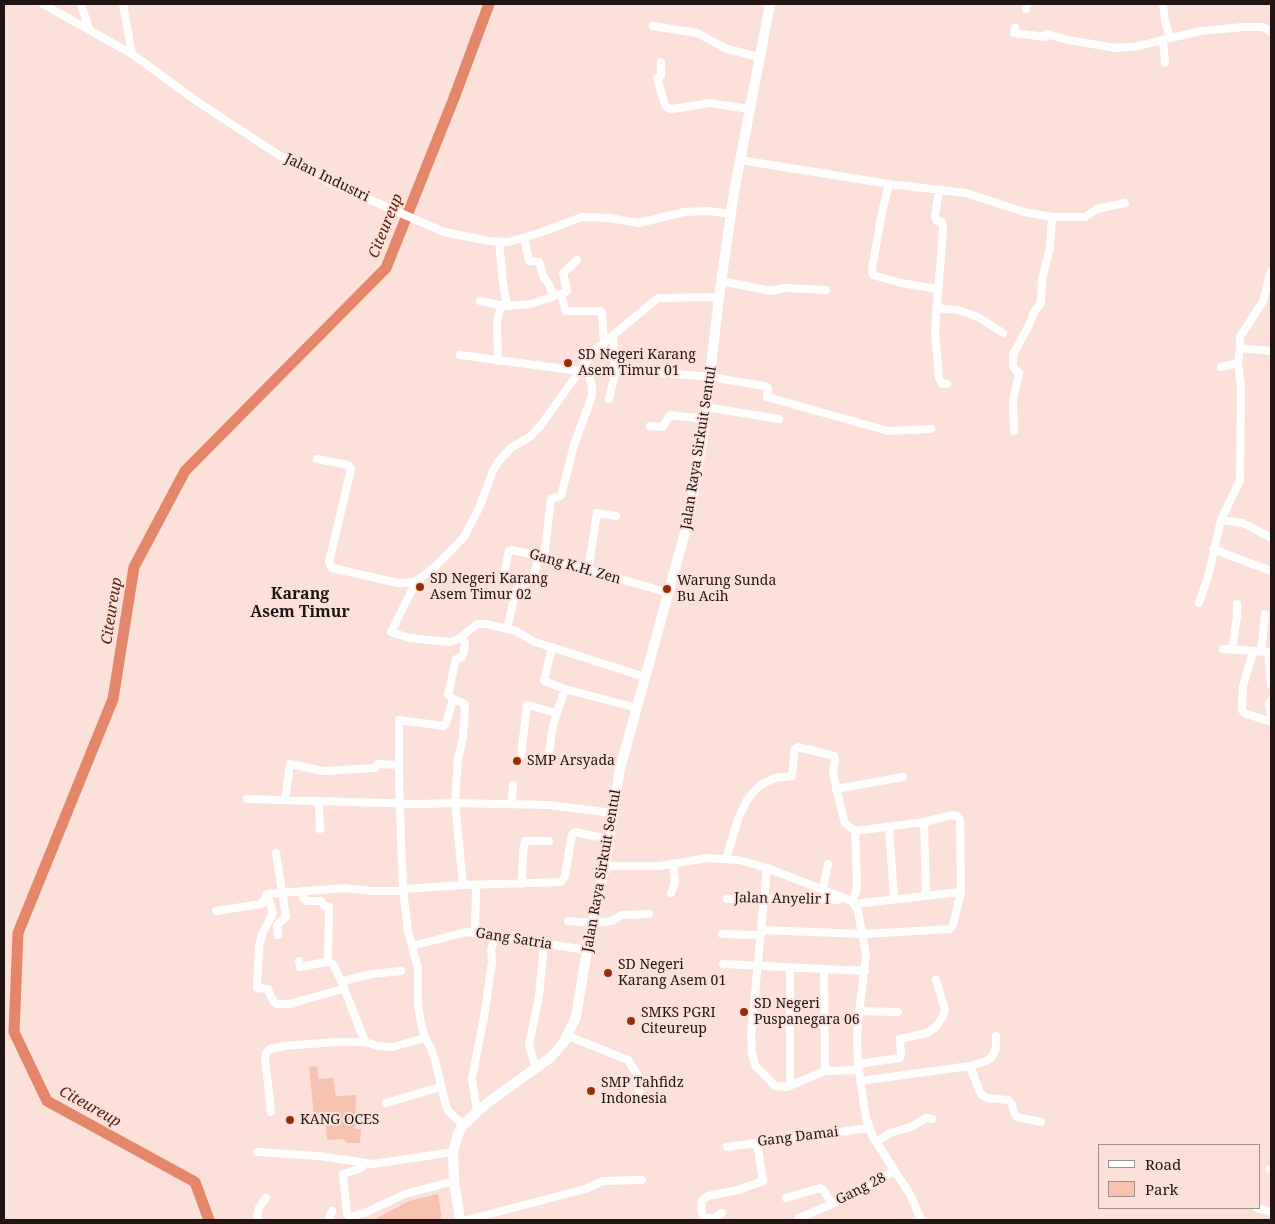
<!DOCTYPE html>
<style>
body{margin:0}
#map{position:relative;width:1275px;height:1224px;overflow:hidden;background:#fbe1da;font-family:"Noto Serif",serif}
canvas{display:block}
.frame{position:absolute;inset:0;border:5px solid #201512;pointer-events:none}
.legend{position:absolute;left:1098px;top:1144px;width:162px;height:65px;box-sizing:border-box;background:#fbe1da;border:1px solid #a38f8a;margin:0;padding:6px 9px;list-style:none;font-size:15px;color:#201512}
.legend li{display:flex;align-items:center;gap:10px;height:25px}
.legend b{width:25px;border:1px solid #a38f8a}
</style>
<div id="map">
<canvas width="1275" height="1224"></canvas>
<div class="frame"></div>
<ul class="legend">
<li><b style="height:6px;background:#fff"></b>Road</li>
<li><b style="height:14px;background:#f8c2b1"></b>Park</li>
</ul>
</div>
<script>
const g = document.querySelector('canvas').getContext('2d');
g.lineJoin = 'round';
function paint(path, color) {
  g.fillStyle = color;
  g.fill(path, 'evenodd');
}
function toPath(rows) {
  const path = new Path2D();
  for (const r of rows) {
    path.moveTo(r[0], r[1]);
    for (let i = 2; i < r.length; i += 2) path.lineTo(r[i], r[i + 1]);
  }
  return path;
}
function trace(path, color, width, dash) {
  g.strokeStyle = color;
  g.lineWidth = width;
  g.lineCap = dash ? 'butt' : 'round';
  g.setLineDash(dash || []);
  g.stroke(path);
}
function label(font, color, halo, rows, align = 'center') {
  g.font = font + ' "Noto Serif",serif';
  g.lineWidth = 4;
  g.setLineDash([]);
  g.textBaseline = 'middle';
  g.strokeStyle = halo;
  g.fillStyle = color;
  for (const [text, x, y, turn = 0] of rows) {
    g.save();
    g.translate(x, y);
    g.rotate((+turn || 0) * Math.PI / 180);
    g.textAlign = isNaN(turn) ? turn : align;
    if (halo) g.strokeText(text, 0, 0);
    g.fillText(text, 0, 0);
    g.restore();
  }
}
const green = toPath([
 [317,1066,318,1079,333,1078,336,1096,356,1095,355,1129,361,1129,360,1143,347,1143,344,1139,327,1140,326,1126,315,1126,309,1067],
 [438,1194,442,1220,376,1220,379,1217,409,1201]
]);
const river = toPath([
 [209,1220,195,1182,47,1101,14,1032,18,933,113,699,134,567,185,471,386,268,454,98,489,4]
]);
const minor = toPath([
 [43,4,132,54,198,102,277,154,327,181,444,232,489,241,508,242,539,233,582,217,610,218,639,223,684,212,708,211,731,214],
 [81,4,89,29],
 [123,4,132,54],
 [1163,4,1165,21,1170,38,1202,31,1243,27,1263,27,1271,32],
 [1026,9,1027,4],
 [653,26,697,33,727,49,759,57],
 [1015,28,1014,33,1046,37,1047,34,1068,40,1116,48,1139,46,1170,38],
 [1163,40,1165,63],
 [661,62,661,76,657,78,665,105,668,108,672,109,710,103,749,109],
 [740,160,889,184,966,193,1024,212,1052,217,1085,217,1097,209,1125,203],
 [889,184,882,212,872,269,873,275,901,283,938,289],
 [939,190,935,217,937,221,942,222,943,230,935,331,939,378,942,384,947,384],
 [524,238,529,261,539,262,544,278,549,284,553,297],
 [499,242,503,283,507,306,531,304,566,292,567,290,563,273,577,260],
 [721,281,771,291,784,288,826,290],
 [561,295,566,311,601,311,602,314,604,343],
 [480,301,505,306],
 [936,308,958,310,978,317,1003,333],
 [1240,348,1240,337,1263,301,1271,271],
 [460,355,580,371],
 [498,361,497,321,501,305],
 [1221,367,1238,363,1240,348,1271,351],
 [632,370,710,377,765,386,768,388,767,397,888,431,931,429],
 [609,399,615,374,613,336],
 [706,407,779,419],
 [650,426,663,427,670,415,705,419],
 [1014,431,1013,400,1019,373,1013,367,1013,355,1030,323,1034,312,1041,303,1042,279,1050,248,1052,217],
 [317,459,348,465,351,469,330,558,329,562,332,568,398,583,415,582,436,566,464,537,479,508,493,471,498,462,511,448,531,436,541,425,594,351,658,298,719,297],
 [1221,520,1243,523,1271,538],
 [1213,549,1271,571],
 [544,557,551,499,561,496,574,445,592,396,592,386,585,363],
 [588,571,597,513,616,516],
 [420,579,411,592,391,632,409,638,449,642,459,639,477,624,486,624,516,631,535,642,645,677],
 [503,580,508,554,509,551,512,550,544,557,669,593],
 [1199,603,1208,577,1221,520,1240,480,1241,386,1238,363],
 [507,629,516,590,533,578,539,556],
 [462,638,465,643,464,650,462,657,456,659,448,695,453,699,465,704,463,738,458,758,455,803,463,885],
 [552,647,544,681,565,689,637,708],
 [1223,649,1271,652],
 [1232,649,1237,617,1237,604],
 [1253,652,1243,686,1242,710,1244,713,1271,722],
 [1261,652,1265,614],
 [1268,652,1271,685],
 [453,699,446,724,444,726,399,720,399,782,403,889,408,932,418,968,418,1005,421,1023,425,1038,431,1048,435,1060,446,1106,448,1111,463,1125],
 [1271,700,1269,704,1271,717],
 [549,752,553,725,565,689],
 [521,755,527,705,557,713],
 [836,789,903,777],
 [247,799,420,804,455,803,549,805,613,813],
 [285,800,290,764,323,771,375,768,378,764,399,765],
 [319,801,320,829],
 [511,804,513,785],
 [924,822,926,896],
 [889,827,894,899],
 [276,853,286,917,277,925,278,935],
 [726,859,738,819,747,800,756,789,762,784,775,778,792,776,795,749,798,747,834,756,835,760,833,773,841,808,845,823,855,831],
 [605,866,659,866,707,858,739,860,767,868,852,901,858,911,866,955,858,1022,857,1043,858,1064,866,1118,873,1137,911,1196,921,1220],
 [767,868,751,1036,752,1053,755,1065,775,1086,787,1087,825,1071,824,969],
 [522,884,523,852,525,841,549,841],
 [403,889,463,885,561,882,565,876,572,834,575,832,608,839],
 [823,889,828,864],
 [671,893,675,883,673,864],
 [267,894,273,913,262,934,259,946,257,988,268,989,273,1001,277,1004,289,1004,343,989],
 [727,899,838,900],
 [855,905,863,903,961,892],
 [216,911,262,904,267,894,281,893,345,888,371,891,404,891],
 [568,921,593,923,612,921,622,915,649,914],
 [762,930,863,934,950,929,953,925,961,892,960,820,957,816,952,815,924,822,855,831,857,882,856,892,852,901],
 [475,932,476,885],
 [722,934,761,935],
 [412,946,466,932,587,950],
 [299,961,300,967,326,962,328,958,329,907,324,906,321,901,307,901,303,898,303,891],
 [327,961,333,964,342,983],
 [723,964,865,971],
 [860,1011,898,1012],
 [568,1036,628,1060,637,1074,639,1093],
 [996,1036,996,1048,992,1057,986,1061,970,1066,980,1092,983,1096,988,1098,1008,1100,1012,1104,1014,1113,1017,1117,1041,1122],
 [365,1042,342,983,343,981,372,974,401,971],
 [858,1064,900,1058,901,1054,900,1039,927,1033,936,1027,943,1016,945,1010,936,980],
 [536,1068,529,1045,539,996,544,945],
 [825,1071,859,1070],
 [860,1081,970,1066],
 [790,1086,790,968],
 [386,1103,440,1087],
 [477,1111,472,1078,484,1017,492,962,491,950,495,936],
 [271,1112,265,1058,266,1053,270,1049,284,1046,336,1042,365,1042,378,1046,392,1047,425,1038],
 [876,1142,890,1133,911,1127,926,1118,932,1119],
 [727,1147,869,1128],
 [257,1152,319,1156,373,1164,453,1152],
 [360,1163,362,1167,359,1169,343,1174,347,1214,350,1217,367,1212,405,1194,454,1181],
 [1270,1169,1271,1169],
 [786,1198,820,1188,824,1191,832,1204],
 [1257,1208,1271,1212],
 [722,1213,713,1218,704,1218,701,1210,702,1200,708,1196,738,1190,763,1181,757,1143],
 [799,1218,832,1204,895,1171],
 [259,1220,257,1216,259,1208,266,1198],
 [328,1220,332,1211],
 [467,1220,585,1189,603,1181,642,1180]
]);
const major = toPath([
 [460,1220,454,1181,453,1152,458,1134,463,1125,486,1104,551,1057,564,1042,576,1017,587,950,605,866,620,769,689,518,703,437,719,297,734,192,770,4]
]);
const markers = [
 [568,363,5,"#952f07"],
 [420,587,5,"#952f07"],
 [667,589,5,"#952f07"],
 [517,761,5,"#952f07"],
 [608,973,5,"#952f07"],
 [744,1012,5,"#952f07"],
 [631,1021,5,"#952f07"],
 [591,1091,5,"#952f07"],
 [290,1120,5,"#952f07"]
];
const streetNames = [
 ["Jalan Industri",327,178,26],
 ["Jalan Raya Sirkuit Sentul",699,448,-81],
 ["Gang K.H. Zen",575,567,16],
 ["Jalan Raya Sirkuit Sentul",602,871,-80],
 ["Jalan Anyelir I",782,899,1],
 ["Gang Satria",514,939,9],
 ["Gang Damai",798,1137,-7],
 ["Gang 28",861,1189,-27]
];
const poiNames = [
 ["SD Negeri Karang",578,355],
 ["Asem Timur 01",578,371],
 ["SD Negeri Karang",430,579],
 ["Asem Timur 02",430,595],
 ["Warung Sunda",677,581],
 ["Bu Acih",677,597],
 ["SMP Arsyada",527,761],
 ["SD Negeri",618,965],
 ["Karang Asem 01",618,981],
 ["SD Negeri",754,1004],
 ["Puspanegara 06",754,1020],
 ["SMKS PGRI",641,1013],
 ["Citeureup",641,1029],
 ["SMP Tahfidz",601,1083],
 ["Indonesia",601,1099],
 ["KANG OCES",300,1120]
];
const waterNames = [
 ["Citeureup",386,226,-68],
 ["Citeureup",112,611,-81],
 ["Citeureup",90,1107,29]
];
const quarterNames = [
 ["Karang",300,594],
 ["Asem Timur",300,612]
];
paint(green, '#f8c2b1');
trace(river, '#e3866a', 11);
trace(minor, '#fff', 8);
trace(major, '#fff', 10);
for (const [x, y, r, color] of markers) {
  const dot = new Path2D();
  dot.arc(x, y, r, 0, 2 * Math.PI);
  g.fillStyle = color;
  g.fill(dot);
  trace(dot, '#fbe1da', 2);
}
label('14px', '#201512', '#fbe1da', streetNames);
label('14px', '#201512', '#fbe1da', poiNames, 'left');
label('italic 15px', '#581e0b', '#fbe1da', waterNames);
label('bold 16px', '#201512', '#fbe1da', quarterNames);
</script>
